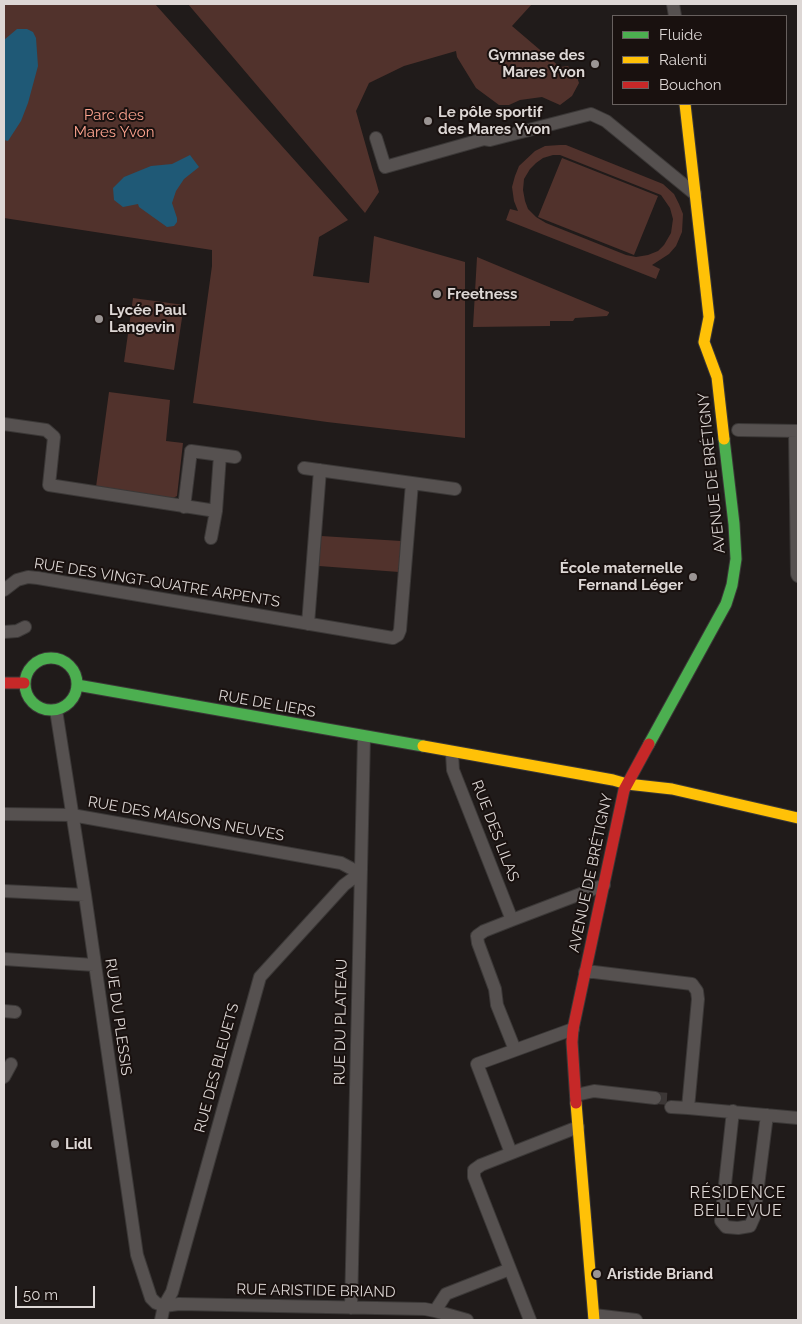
<!DOCTYPE html>
<meta charset="utf-8">
<style>
body{margin:0}
#map{position:relative;width:802px;height:1324px;overflow:hidden;background:#201b1a;font-family:Raleway,sans-serif}
canvas{display:block}
.frame{position:absolute;inset:0;border:5px solid #ddd7d5;pointer-events:none}
.legend{position:absolute;left:612px;top:15px;width:175px;height:90px;box-sizing:border-box;background:#19110f;border:1px solid #67605e;margin:0;padding:6px 9px;list-style:none;font-size:15px;color:#ddd7d5}
.legend li{display:flex;align-items:center;gap:10px;height:25px}
.legend b{width:25px;border:1px solid #67605e}
.scale{position:absolute;left:15px;top:1286px;width:80px;height:22px;box-sizing:border-box;border:2px solid #ddd7d5;border-top:0;padding-left:6px;font-size:15px;line-height:18px;white-space:nowrap;color:#ddd7d5;-webkit-text-stroke:4px #19110f;paint-order:stroke}
</style>
<div id="map">
<canvas width="802" height="1324"></canvas>
<div class="frame"></div>
<ul class="legend">
<li><b style="height:6px;background:#4caf50"></b>Fluide</li>
<li><b style="height:6px;background:#ffc107"></b>Ralenti</li>
<li><b style="height:6px;background:#c62828"></b>Bouchon</li>
</ul>
<div class="scale">50 m</div>
</div>
<script>
const g = document.querySelector('canvas').getContext('2d');
g.lineJoin = 'round';
function paint(path, color) {
  g.fillStyle = color;
  g.fill(path, 'evenodd');
}
function toPath(rows) {
  const path = new Path2D();
  for (const r of rows) {
    if (r.length === 3) {
      path.moveTo(r[0] + r[2], r[1]);
      path.arc(r[0], r[1], r[2], 0, 2 * Math.PI);
      continue;
    }
    path.moveTo(r[0], r[1]);
    for (let i = 2; i < r.length; i += 2) path.lineTo(r[i], r[i + 1]);
  }
  return path;
}
function trace(path, color, width, dash) {
  g.strokeStyle = color;
  g.lineWidth = width;
  g.lineCap = dash ? 'butt' : 'round';
  g.setLineDash(dash || []);
  g.stroke(path);
}
function label(font, color, halo, rows, align = 'center') {
  g.font = font + ' Raleway,sans-serif';
  g.lineWidth = 4;
  g.setLineDash([]);
  g.textBaseline = 'middle';
  g.strokeStyle = halo;
  g.fillStyle = color;
  for (const [text, x, y, turn = 0] of rows) {
    g.save();
    g.translate(x, y);
    g.rotate((+turn || 0) * Math.PI / 180);
    g.textAlign = isNaN(turn) ? turn : align;
    if (halo) g.strokeText(text, 0, 0);
    g.fillText(text, 0, 0);
    g.restore();
  }
}
const green = toPath([
 [4,4,155,4,348,220,319,237,313,276,369,283,374,236,465,262,465,438,327,422,193,403,212,266,212,250,4,218],
 [188,4,532,4,512,26,560,67,568,66,577,77,579,83,572,96,560,105,542,97,520,100,509,105,499,105,476,88,457,57,456,51,404,66,369,83,356,111,379,192,365,213],
 [560,145,566,145,663,184,674,194,679,204,683,214,682,232,676,246,669,254,652,265,660,269,656,279,506,220,510,209,518,211,514,201,512,187,515,176,519,166,535,151,545,146],
 [553,155,560,155,661,195,670,208,673,219,671,233,664,245,658,251,648,255,636,257,626,255,546,223,536,217,528,209,525,201,523,190,524,179,530,169,536,163,543,158],
 [562,158,658,196,634,255,538,217],
 [477,257,609,312,609,313,607,316,575,318,573,321,550,321,550,326,473,327],
 [133,298,184,305,174,370,124,362],
 [109,392,170,400,166,441,183,443,177,496,173,498,96,487],
 [321,536,401,541,399,572,319,566]
]);
const water = toPath([
 [17,29,27,29,33,32,36,38,38,66,28,103,21,121,8,141,4,140,4,40],
 [190,155,199,167,184,179,176,191,172,203,177,218,177,222,174,226,167,227,139,207,138,204,123,207,114,200,113,188,124,177,151,166,172,164]
]);
const streetTunnel = toPath([
 [655,1098,671,1099]
]);
const street = toPath([
 [673,4,675,16],
 [376,138,385,167,484,139,490,140,591,114,606,121,695,194],
 [4,424,46,430,54,437,49,485,216,511],
 [738,430,798,431],
 [795,431,797,574,798,576],
 [304,468,455,489],
 [184,507,191,451,235,457],
 [211,538,216,511,220,455],
 [4,590,17,580,28,577,38,578,393,638,398,635,400,630,412,483],
 [308,624,320,470],
 [4,632,17,631,25,627],
 [56,710,85,895,137,1255,151,1298,156,1303,164,1306,179,1304,425,1309,435,1311,467,1320],
 [452,753,453,770,512,920],
 [4,814,72,815,341,863,360,873,344,885,260,977,172,1292,164,1306,161,1320],
 [4,891,85,895],
 [4,959,94,965],
 [585,972,594,972,692,984,697,991,698,999,688,1108,798,1118],
 [4,1011,15,1012],
 [515,1050,497,1005,495,989,478,943,477,936,484,931,512,920,604,885],
 [4,1077,11,1064],
 [576,1095,594,1091,655,1098],
 [671,1107,688,1108],
 [733,1111,721,1221,726,1227,738,1228,750,1226,754,1217,767,1115],
 [511,1153,477,1064,573,1029],
 [351,1308,364,737],
 [435,1311,446,1294,510,1269],
 [594,1315,636,1320],
 [530,1320,474,1177,474,1170,481,1165,578,1127]
]);
const fast = toPath([
 [51,684,26],
 [77,685,423,746],
 [649,744,726,604,732,585,736,559,734,524,724,439]
]);
const slow = toPath([
 [685,104,709,317,704,342,717,377,724,439],
 [423,746,613,780,627,784,672,789,798,818],
 [576,1103,594,1320]
]);
const jam = toPath([
 [4,683,24,683],
 [576,1103,572,1042,573,1029,624,790,649,744]
]);
const markers = [
 [595,64,5,"#9b9594"],
 [428,121,5,"#9b9594"],
 [437,294,5,"#9b9594"],
 [99,319,5,"#9b9594"],
 [693,577,5,"#9b9594"],
 [55,1144,5,"#9b9594"],
 [597,1274,5,"#9b9594"]
];
const poiNames = [
 ["Gymnase des",585,55,"right"],
 ["Mares Yvon",585,72,"right"],
 ["Le pôle sportif",438,112],
 ["des Mares Yvon",438,129],
 ["Freetness",447,294],
 ["Lycée Paul",109,310],
 ["Langevin",109,327],
 ["École maternelle",683,568,"right"],
 ["Fernand Léger",683,585,"right"],
 ["Lidl",65,1144],
 ["Aristide Briand",607,1274]
];
const parkNames = [
 ["Parc des",114,115],
 ["Mares Yvon",114,132]
];
const streetNames = [
 ["AVENUE DE BRÉTIGNY",712,473,-96],
 ["RUE DES VINGT-QUATRE ARPENTS",157,583,9],
 ["RUE DE LIERS",267,704,10],
 ["RUE DES MAISONS NEUVES",186,819,10],
 ["RUE DES LILAS",495,831,69],
 ["AVENUE DE BRÉTIGNY",591,873,-78],
 ["RUE DU PLESSIS",118,1017,82],
 ["RUE DU PLATEAU",341,1022,-89],
 ["RUE DES BLEUETS",217,1068,-75],
 ["RUE ARISTIDE BRIAND",316,1291,1]
];
const neighbourhoodNames = [
 ["RÉSIDENCE",738,1193],
 ["BELLEVUE",738,1211]
];
paint(green, '#51322c');
paint(water, '#1f5976');
trace(streetTunnel, '#3c3736', 12, [12, 6]);
trace(street, '#3b3837', 14);
trace(fast, '#3b3837', 13);
trace(slow, '#3b3837', 13);
trace(jam, '#3b3837', 13);
trace(street, '#565150', 12);
trace(fast, '#4caf50', 11);
trace(slow, '#ffc107', 11);
trace(jam, '#c62828', 11);
for (const [x, y, r, color] of markers) {
  const dot = new Path2D();
  dot.arc(x, y, r, 0, 2 * Math.PI);
  g.fillStyle = color;
  g.fill(dot);
  trace(dot, '#19110f', 2);
}
label('bold 15px', '#ddd7d5', '#19110f', poiNames, 'left');
label('15px', '#fda38f', '#19110f', parkNames);
label('15px', '#ddd7d5', '#19110f', streetNames);
g.letterSpacing = '1px';
label('16px', '#ddd7d5', '#19110f', neighbourhoodNames);
g.letterSpacing = '0px';
</script>
